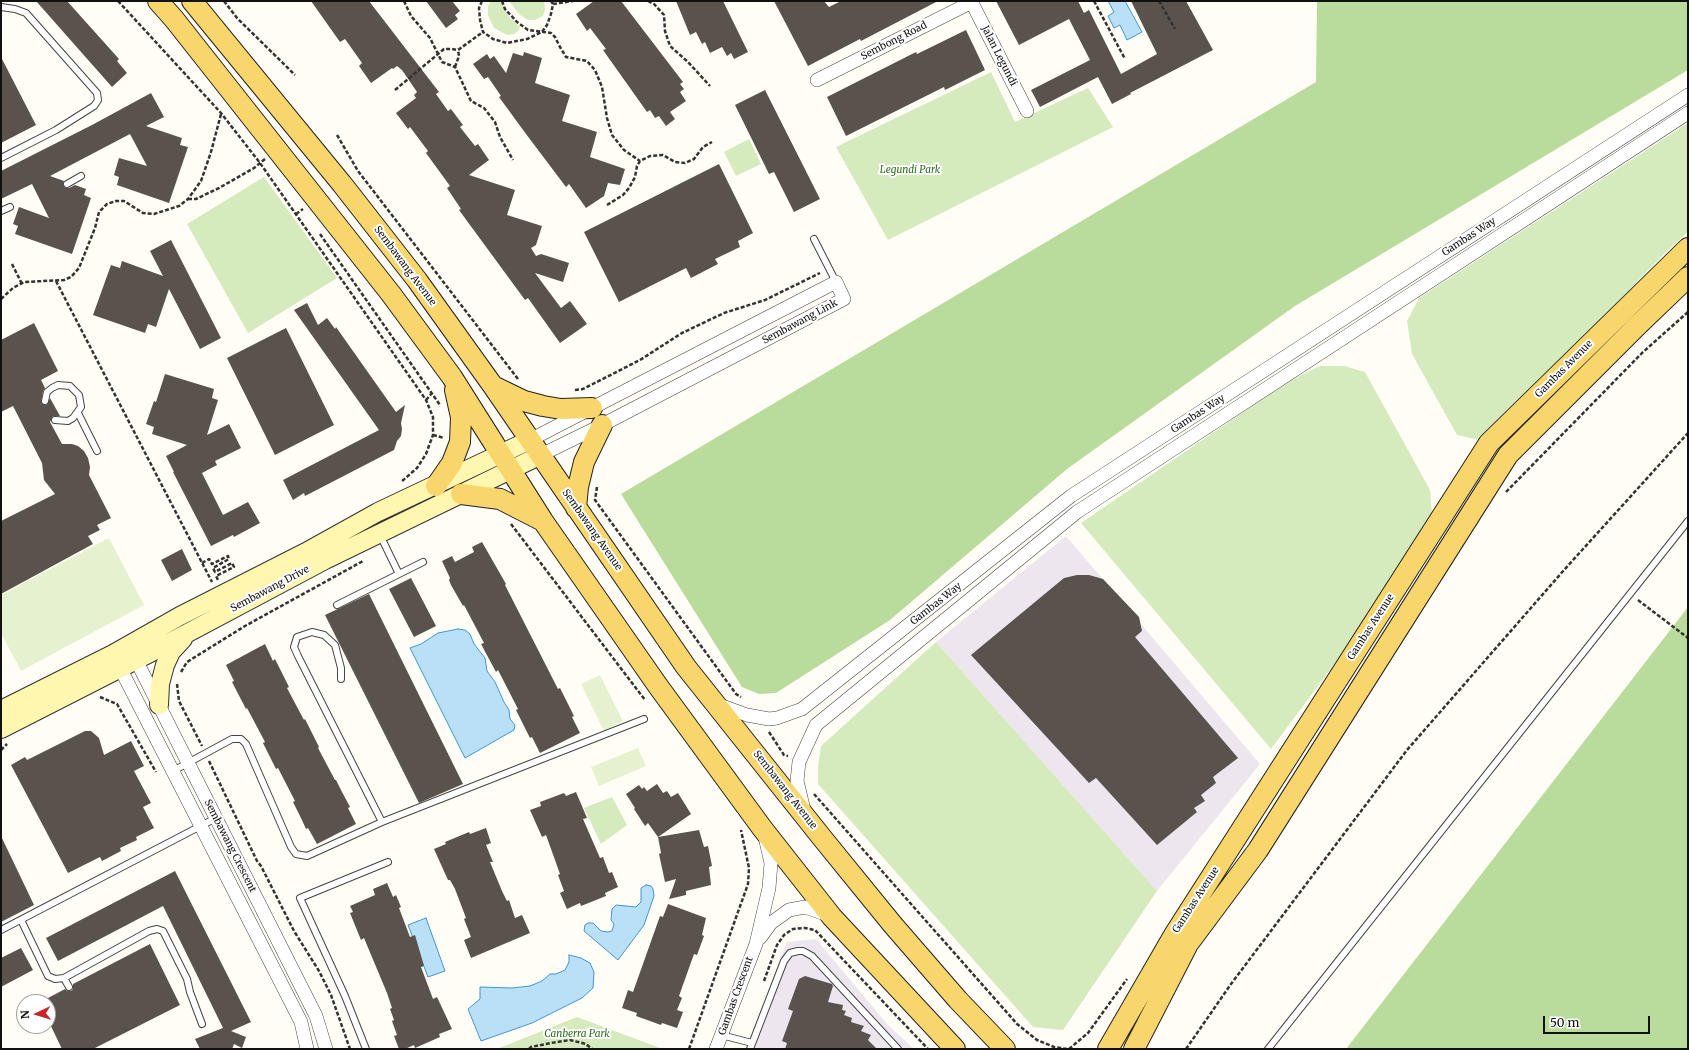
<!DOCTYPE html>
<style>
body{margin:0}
#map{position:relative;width:1689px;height:1050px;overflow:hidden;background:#fffdf5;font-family:Merriweather,serif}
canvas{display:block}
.frame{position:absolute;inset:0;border:2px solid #111;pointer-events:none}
.north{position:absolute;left:16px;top:994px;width:40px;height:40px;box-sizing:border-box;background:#fff;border:1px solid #a0a0a0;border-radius:50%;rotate:266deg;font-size:11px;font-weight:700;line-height:16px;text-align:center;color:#111}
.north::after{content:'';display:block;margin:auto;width:14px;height:18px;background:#c4262e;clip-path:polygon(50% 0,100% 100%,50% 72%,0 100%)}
.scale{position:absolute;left:1543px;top:1016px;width:107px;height:18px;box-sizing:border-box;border:2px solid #111;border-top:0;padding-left:5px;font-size:12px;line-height:14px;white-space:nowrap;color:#111;-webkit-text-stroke:3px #fff;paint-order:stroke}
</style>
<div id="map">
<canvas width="1689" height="1050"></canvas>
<div class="frame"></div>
<div class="north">N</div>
<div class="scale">50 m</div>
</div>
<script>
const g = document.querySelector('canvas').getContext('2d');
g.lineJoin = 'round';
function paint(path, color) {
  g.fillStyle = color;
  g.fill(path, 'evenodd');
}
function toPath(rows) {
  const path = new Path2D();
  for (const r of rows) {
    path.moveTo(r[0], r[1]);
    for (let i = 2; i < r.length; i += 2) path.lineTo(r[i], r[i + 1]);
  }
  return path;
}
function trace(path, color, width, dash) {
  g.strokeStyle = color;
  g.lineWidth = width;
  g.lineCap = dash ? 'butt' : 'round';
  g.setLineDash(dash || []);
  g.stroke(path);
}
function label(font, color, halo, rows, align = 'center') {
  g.font = font + ' Merriweather,serif';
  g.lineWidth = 4;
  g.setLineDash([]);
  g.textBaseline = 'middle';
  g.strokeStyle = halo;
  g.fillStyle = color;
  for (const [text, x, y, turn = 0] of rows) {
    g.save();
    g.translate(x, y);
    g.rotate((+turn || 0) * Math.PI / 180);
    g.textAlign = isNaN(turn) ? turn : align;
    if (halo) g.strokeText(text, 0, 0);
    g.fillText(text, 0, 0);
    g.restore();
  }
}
const industrial = toPath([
 [1066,536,1260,764,1157,891,936,642],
 [816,939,887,1024,914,1049,746,1049,787,942]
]);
const green = toPath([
 [491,1,500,1,510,18,520,27,518,31,514,34,507,35,494,28,488,15,488,6],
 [509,1,544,1,545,10,543,16,535,20,528,20,520,15],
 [991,72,1015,122,1088,88,1113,127,888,240,836,147],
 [1688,123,1688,232,1664,254,1530,392,1479,440,1457,435,1412,354,1407,321,1419,298],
 [749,139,761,164,736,176,724,152],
 [264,177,337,278,248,333,187,224],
 [1320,366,1345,366,1365,372,1430,490,1432,515,1358,632,1271,749,1081,523,1287,382],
 [936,642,1157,891,1063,1030,1033,1027,818,784,818,767,821,746],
 [612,797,627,825,601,844,584,808],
 [577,1017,663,1049,497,1049]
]);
const forest = toPath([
 [1317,1,1688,1,1688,70,1295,306,1067,469,890,620,776,693,759,694,742,687,621,494,1316,82],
 [1688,607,1688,1049,1346,1049]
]);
const pitch = toPath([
 [109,538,144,605,21,671,1,633,1,595],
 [600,675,623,721,604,731,581,684],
 [638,748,646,766,599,786,591,767]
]);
const water = toPath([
 [1108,1,1125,1,1142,32,1127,40,1120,25,1114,28,1108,16,1114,12,1108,1],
 [458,629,465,630,470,634,474,644,485,658,487,671,495,682,504,702,509,710,510,719,515,725,514,730,465,758,410,648,421,644,438,633,458,629],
 [646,885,651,886,653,889,654,896,644,925,618,960,584,931,585,925,588,923,593,923,601,931,608,932,612,931,614,924,611,920,612,909,616,905,636,907,641,902,641,888,646,885],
 [426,918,445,971,428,977,408,925,426,918],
 [569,955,581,958,590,963,594,972,593,988,582,998,532,1023,481,1041,468,1009,480,999,480,987,512,988,530,986,542,981,550,974,556,974,565,970,569,962,569,955]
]);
const building = toPath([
 [36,1,67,1,119,59,117,61,127,73,112,87],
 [311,1,369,1,439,92,436,94,448,111,451,109,463,125,460,127,475,146,478,144,489,160,469,175,515,190,507,215,542,226,536,245,531,248,536,256,541,254,569,263,563,282,535,273,561,308,570,301,587,324,560,343,528,298,525,300,459,210,461,209,447,188,450,186,426,153,428,151,410,127,408,129,396,113,416,98,414,95,417,92,402,70,397,66,393,69,392,68,371,83,359,66,362,63,345,39,340,42],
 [426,1,452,1,460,11,455,15,458,19,446,28],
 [594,1,621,1,683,82,680,84,684,89,680,92,686,101,670,112,675,119,666,126,659,116,655,118,650,110,647,112,603,50,606,49,590,28,587,31,576,14],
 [676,1,723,1,748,52,734,59,731,53,727,56,722,47,710,53,705,42,702,44,696,32,690,35],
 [774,1,824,1,829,7,841,1,938,1,861,41,860,39,808,66],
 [996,1,1078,1,1084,13,1089,10,1121,74,1157,54,1131,1,1186,1,1213,50,1130,93,1131,94,1112,104,1098,77,1040,107,1031,90,1090,60,1069,19,1019,45],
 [966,30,985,70,945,90,944,87,846,136,827,97,916,52,917,54],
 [524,52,542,58,535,83,570,95,562,121,597,132,590,157,625,169,620,185,608,183,604,196,586,208,569,184,566,187,526,134,499,97,501,96,488,77,484,79,473,64,487,54,490,59,494,56,506,73,513,53,523,56],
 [1,57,36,125,1,143],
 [765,90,820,199,794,212,774,172,769,174,735,105],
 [151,93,164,117,146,126,182,138,180,145,188,147,169,203,117,185,119,177,114,175,119,158,147,166,130,134,50,176,64,181,63,184,65,188,69,188,75,185,86,189,84,195,91,198,72,254,15,234,18,226,13,224,19,207,49,218,32,184,1,199,1,171,92,125],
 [719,164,753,233,738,241,740,247,715,259,718,264,691,278,686,268,619,302,584,232],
 [171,240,221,338,200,349,169,289,156,327,148,324,145,333,93,315,111,265,120,268,122,261,163,276,150,251],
 [307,303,318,325,327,318,335,329,336,327,396,412,405,405,401,423,402,429,401,436,397,441,394,450,305,496,304,493,293,500,283,480,379,430,294,310],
 [34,323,58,371,41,380,45,388,43,391,41,403,44,405,47,405,50,398,60,416,53,416,50,422,62,444,72,444,78,446,84,451,88,458,90,467,89,475,111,518,97,525,100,530,88,536,93,544,1,594,1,521,55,494,44,480,42,463,13,406,1,412,1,340],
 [286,328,334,425,275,455,227,358],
 [165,374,214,389,212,398,218,400,207,435,229,424,241,448,215,461,217,465,202,473,223,515,248,502,260,523,234,537,233,535,211,546,173,472,174,472,166,456,187,445,152,434,154,427,146,424,154,401,156,402],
 [482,542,506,584,505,585,558,689,560,688,574,716,572,717,580,733,540,753,532,737,530,738,516,710,518,709,498,670,496,672,481,644,484,643,464,605,463,606,451,585,449,580,450,578,442,561,452,556,455,562,474,552,472,547],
 [182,549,192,570,172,581,161,560],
 [1077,575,1089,575,1103,579,1139,617,1142,631,1135,637,1238,758,1213,777,1216,783,1201,795,1205,801,1194,808,1197,812,1157,845,1096,778,1089,783,971,655,1064,578],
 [411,578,436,626,414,637,389,589],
 [369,594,463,784,419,803,325,615],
 [265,644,273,661,275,659,289,687,287,688,304,720,305,719,319,747,318,748,335,780,336,780,341,790,350,807,348,808,356,824,317,844,308,828,306,829,301,818,293,802,295,801,278,768,276,769,263,743,265,742,247,708,246,709,232,682,234,681,226,665],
 [85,731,91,731,99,738,104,755,131,741,144,766,134,771,151,803,143,807,154,828,136,837,137,840,120,848,121,851,102,861,100,857,68,873,11,765,25,757,27,760],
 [657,784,663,793,667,791,671,797,678,793,691,814,658,837,648,823,645,826,634,809,635,808,626,794,639,785,642,789,644,787,647,791],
 [576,792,587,818,583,819,600,858,603,857,609,873,612,872,618,887,605,893,606,896,581,906,580,903,567,909,560,893,564,891,558,875,560,874,546,835,542,837,530,810,541,806,540,802,564,793,566,796],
 [486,828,491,843,486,845,493,862,490,862,502,891,507,901,509,900,515,918,522,915,530,933,471,958,464,940,471,937,464,919,466,918,455,889,450,880,448,880,434,849,446,844,445,842,469,832,470,834],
 [699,830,704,847,708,846,712,866,709,867,711,885,686,891,686,895,669,899,676,879,665,882,659,854,661,853,658,837],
 [1,836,34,905,1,922],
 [175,871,251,1022,231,1031,246,1037,242,1048,234,1044,232,1049,200,1049,195,1039,223,1028,163,906,58,961,46,938],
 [387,883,393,897,396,895,401,907,399,908,410,937,415,935,424,966,421,967,433,999,437,997,452,1029,439,1034,440,1037,415,1048,414,1045,405,1049,399,1049,394,1036,397,1035,392,1021,394,1020,390,1009,392,1008,387,993,364,938,361,940,350,913,353,912,350,906,375,895,373,889],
 [668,904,706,918,702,935,704,936,697,955,694,954,679,996,682,998,677,1010,683,1012,677,1028,662,1023,661,1025,636,1016,637,1013,622,1008,628,990,633,992,660,916,663,917],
 [150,944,180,1005,93,1049,62,1049,48,1020,48,998,65,989,67,991,71,991,73,989,73,984],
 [21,948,33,970,1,987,1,958],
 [805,976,832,984,833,986,828,1002,843,1005,842,1010,846,1011,844,1015,852,1018,851,1022,864,1026,861,1031,871,1035,868,1040,877,1049,785,1049,787,1043,782,1041,793,1011,788,1009,799,979]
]);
const path = toPath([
 [118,1,221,113,260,163,426,400,433,417,433,435,426,454,417,468,401,482],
 [224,1,237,18,295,75],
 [404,1,411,16,430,38,442,62,455,67,471,101,484,108,495,122,500,137,513,160],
 [482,1,479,8,480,20,483,32,493,39,507,43,527,39,542,32,547,25,551,14,553,4,551,1],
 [502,1,505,9,517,22,528,30,551,33,555,37,560,47,566,57,587,61,595,70,602,87,607,118,612,135,624,150,640,161],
 [648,1,654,4,664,15,665,31,670,46,688,62,710,86],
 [1094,1,1125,59],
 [1159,1,1175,29],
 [553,4,573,1],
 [455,67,459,56,458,50,483,32],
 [395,90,444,49,452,49,458,50],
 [337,135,358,171,518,379],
 [188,199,196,199,219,188,254,168,265,159],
 [607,205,623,195,629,188,635,177,637,166,640,161,650,156,663,155,675,162,685,163,694,159,703,147,712,142],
 [296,214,303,209],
 [320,234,440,405],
 [12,264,22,284],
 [56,281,212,582],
 [1,299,13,288,24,282,64,280,71,277,79,268,95,228,99,212,107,204,116,201,124,201,143,213,154,214,179,206,188,199,201,181,211,152,221,114],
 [575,390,583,389,640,360,682,333,724,313,765,300,820,273],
 [426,400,432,393],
 [433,435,444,438],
 [597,487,595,500,736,694,741,697],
 [1506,492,1642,353,1688,312],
 [511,524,645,700],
 [202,563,209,559,212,564,228,556,229,559,213,568,215,572,232,563,234,567,216,576,218,580],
 [1638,600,1688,638],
 [181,672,187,662,245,626,363,561],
 [177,684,179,701,202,746],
 [100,697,117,704,156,772],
 [769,732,784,755,788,756],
 [1,750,7,744],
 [209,761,257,861,261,866,294,931,319,971,331,995,350,1049],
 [814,794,1017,1024,1037,1040,1054,1047,1067,1049],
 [764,981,777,945,784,935,793,929,805,928,815,930,928,1049],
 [529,1049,531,1047,551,1043,570,1040,586,1044,592,1049],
 [689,1049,748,884,749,868,741,830],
 [1069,1049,1088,1033,1127,979],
 [1186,1049,1231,984,1407,750,1564,570,1688,433]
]);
const service = toPath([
 [1,7,15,9,26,13,97,93,98,100,94,106,56,130,1,158],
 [67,184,81,176],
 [1,211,10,207],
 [814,239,836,282],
 [45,401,47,392,52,388,58,385,70,386,79,395,81,407,73,418,68,421,55,420],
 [78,413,97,451],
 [380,535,399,574],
 [337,605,423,562],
 [341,679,341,668,335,645,324,635,312,632,297,637,294,647,298,656,382,822],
 [173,771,232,739,241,739,246,744,291,847,296,854,307,856,382,822,644,719],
 [21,920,48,976,55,979,64,978,149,931,157,929,163,931,187,979,190,992,202,1024],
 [1,930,216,818],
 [64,978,69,987],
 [721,1035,752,1043],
 [366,1049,345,996,300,898,388,862],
 [750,1049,784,961,790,953,798,951,803,951,812,956,898,1049],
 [1268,1049,1688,521]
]);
const minor = toPath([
 [971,1,1027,111],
 [817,80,972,2],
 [530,440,836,282,844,299,602,425,541,455],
 [132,652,316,1016,326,1049],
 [116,660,301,1022,307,1049],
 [717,704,747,715,769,719,777,718,802,709,1071,496,1688,95],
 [804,810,797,781,799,762,816,725,1077,512,1688,113],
 [760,938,771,923,789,910,805,907,828,915],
 [716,1049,756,944,769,888,771,863,765,837]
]);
const secondary = toPath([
 [159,705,160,684,165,665,171,652,183,639],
 [1,710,113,654,180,616,306,552,378,512,530,440],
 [1,729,148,654,325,560,541,455]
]);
const primary = toPath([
 [158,1,174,19,391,294,452,377,543,521,658,686,762,828,832,917,955,1049],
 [192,1,342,184,417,280,493,386,686,667,823,839,893,925,958,1000,1005,1049],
 [495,387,524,401,543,406,561,409,592,408],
 [436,486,452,463,460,442,461,417,455,390],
 [461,494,500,499,543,521],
 [576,508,578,487,584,462,602,425],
 [1108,1049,1174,935,1489,443,1688,248],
 [1134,1049,1188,944,1258,850,1508,455,1637,326,1688,277]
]);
const streetNames = [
 ["Sembong Road",894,41,-27],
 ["Jalan Legundi",999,56,63],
 ["Gambas Way",1469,237,-33],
 ["Sembawang Avenue",405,266,53],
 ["Sembawang Link",800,322,-28],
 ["Gambas Avenue",1564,369,-45],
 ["Gambas Way",1198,414,-33],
 ["Sembawang Avenue",592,530,55],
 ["Sembawang Drive",270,589,-28],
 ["Gambas Way",936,604,-38],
 ["Gambas Avenue",1371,627,-57],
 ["Sembawang Avenue",785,790,52],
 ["Sembawang Crescent",230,846,63],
 ["Gambas Avenue",1196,900,-57],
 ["Gambas Crescent",736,996,-70]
];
const parkNames = [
 ["Legundi Park",910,170],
 ["Canberra Park",577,1034]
];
paint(industrial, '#eee6ef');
paint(green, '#d5ebbd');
paint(forest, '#b9dc9c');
paint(pitch, '#e6f2cf');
paint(water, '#b9e0f7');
trace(water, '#3f96cf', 1);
paint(building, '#5a524d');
trace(service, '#444', 8);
trace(minor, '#444', 14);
trace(secondary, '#333', 20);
trace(primary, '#222', 22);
trace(path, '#333', 2.5, [4, 2]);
trace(service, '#fff', 6);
trace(minor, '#fff', 13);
trace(secondary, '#fff6b0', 18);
trace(primary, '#f9d66b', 20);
label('10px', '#111', '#fff', streetNames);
label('italic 10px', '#2f6b1f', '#fff', parkNames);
</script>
